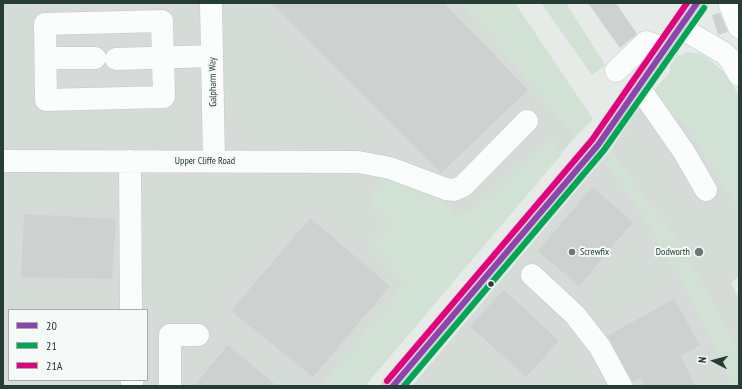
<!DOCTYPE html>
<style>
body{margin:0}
#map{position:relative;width:742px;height:389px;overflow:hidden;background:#e6ebe8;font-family:"PT Sans Narrow",sans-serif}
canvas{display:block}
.frame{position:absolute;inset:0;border:4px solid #253d34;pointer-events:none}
.legend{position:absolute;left:8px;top:309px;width:140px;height:72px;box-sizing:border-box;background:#f5f9f7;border:1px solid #a2aea9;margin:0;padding:5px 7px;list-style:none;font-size:12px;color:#253d34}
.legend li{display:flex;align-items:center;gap:8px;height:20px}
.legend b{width:20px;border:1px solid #a2aea9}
.north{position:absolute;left:694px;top:341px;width:40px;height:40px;-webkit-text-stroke:3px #f5f9f7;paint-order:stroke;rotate:276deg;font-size:11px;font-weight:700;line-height:16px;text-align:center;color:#253d34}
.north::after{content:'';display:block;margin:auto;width:14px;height:18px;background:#253d34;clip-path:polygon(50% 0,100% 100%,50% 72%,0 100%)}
</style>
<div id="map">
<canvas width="742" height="389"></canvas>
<div class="frame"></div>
<ul class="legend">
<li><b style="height:5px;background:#8e44ad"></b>20</li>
<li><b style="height:5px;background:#00a651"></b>21</li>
<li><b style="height:5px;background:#e5007d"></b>21A</li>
</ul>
<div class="north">N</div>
</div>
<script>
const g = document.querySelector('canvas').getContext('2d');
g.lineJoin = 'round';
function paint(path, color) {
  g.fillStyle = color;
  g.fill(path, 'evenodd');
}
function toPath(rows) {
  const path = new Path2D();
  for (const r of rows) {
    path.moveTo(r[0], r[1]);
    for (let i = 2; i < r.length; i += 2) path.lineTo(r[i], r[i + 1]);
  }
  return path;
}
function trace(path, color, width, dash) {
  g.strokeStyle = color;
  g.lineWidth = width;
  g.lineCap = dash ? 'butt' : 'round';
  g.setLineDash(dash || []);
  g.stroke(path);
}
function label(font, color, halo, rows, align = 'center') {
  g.font = font + ' "PT Sans Narrow",sans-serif';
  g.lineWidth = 4;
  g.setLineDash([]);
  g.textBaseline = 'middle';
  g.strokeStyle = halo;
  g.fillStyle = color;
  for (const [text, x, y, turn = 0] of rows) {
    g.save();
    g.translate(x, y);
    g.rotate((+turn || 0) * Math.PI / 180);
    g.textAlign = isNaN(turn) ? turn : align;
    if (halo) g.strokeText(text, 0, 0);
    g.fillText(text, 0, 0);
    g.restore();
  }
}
const built = toPath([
 [3,3,461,3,576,136,365,386,3,386],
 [9,310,147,310,147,380,9,380],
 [652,87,665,105,689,128,717,176,739,206,739,277,731,283,739,299,739,356,703,286,665,223,648,204,610,151],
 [603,159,646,218,693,300,733,386,412,386]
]);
const green = toPath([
 [461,3,515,3,593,119,576,136],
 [541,3,566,3,605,65,592,75],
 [687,52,701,54,709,59,727,75,739,96,739,206,717,176,689,128,665,105,654,90,670,72,670,66,677,57],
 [552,137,561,155,365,386,320,386,404,283,367,244,387,225,370,203,382,174,425,180,455,216,470,210],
 [610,151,648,204,665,223,703,286,739,356,739,386,733,386,693,300,646,218,603,159]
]);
const building = toPath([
 [272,3,444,3,528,90,441,173],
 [588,3,616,3,637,34,620,48],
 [720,13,728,32,718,35,712,15],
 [592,187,633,222,579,286,538,251],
 [24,214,116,219,112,279,21,277],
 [310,218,390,286,313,377,231,311],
 [504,290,559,341,526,377,470,326],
 [674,299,700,345,681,356,695,386,645,386,641,378,633,382,607,336],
 [228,345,277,386,194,386]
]);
const minor = toPath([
 [211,3,214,161],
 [730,5,739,27],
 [162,21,164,97,46,100,45,24,162,21],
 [681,28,724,53,730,59,739,75],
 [46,58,95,58],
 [116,59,212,56],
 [616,71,646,42,667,49],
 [638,90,645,96,684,152,706,190],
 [3,161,358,162,390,168,446,189,454,190,463,186,527,121],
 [130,161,131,310],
 [532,275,575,315,600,347,621,386],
 [132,380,132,386],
 [170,386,170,335,198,335]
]);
const major = toPath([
 [393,386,598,145,697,3]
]);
const bus1 = toPath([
 [393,386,598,145,697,3]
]);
const bus2 = toPath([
 [404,386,604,150,704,8]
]);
const bus3 = toPath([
 [387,381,592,140,687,3]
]);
const markers = [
 [572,252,4,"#697a73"],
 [699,252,5,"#697a73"],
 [491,284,3.5,"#253d34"]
];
const streetNames = [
 ["Galpharm Way",213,82,-91],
 ["Upper Cliffe Road",205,161]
];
const poiNames = [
 ["Screwfix",580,252],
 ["Dodworth",690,252,"right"]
];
paint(built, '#d5dcd8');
paint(green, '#d1e2d4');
paint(building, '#cdd2d0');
trace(minor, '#c3c8c5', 23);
trace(major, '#c2cac7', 23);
trace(minor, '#fbfcfc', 22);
trace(major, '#cfd6d3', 22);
trace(bus1, '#8e44ad', 6);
trace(bus2, '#00a651', 6);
trace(bus3, '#e5007d', 6);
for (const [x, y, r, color] of markers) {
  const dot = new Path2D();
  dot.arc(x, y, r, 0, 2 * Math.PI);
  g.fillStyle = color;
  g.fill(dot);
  trace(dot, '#f5f9f7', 1.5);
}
label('10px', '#253d34', '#f5f9f7', streetNames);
label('10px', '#253d34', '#f5f9f7', poiNames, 'left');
</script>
